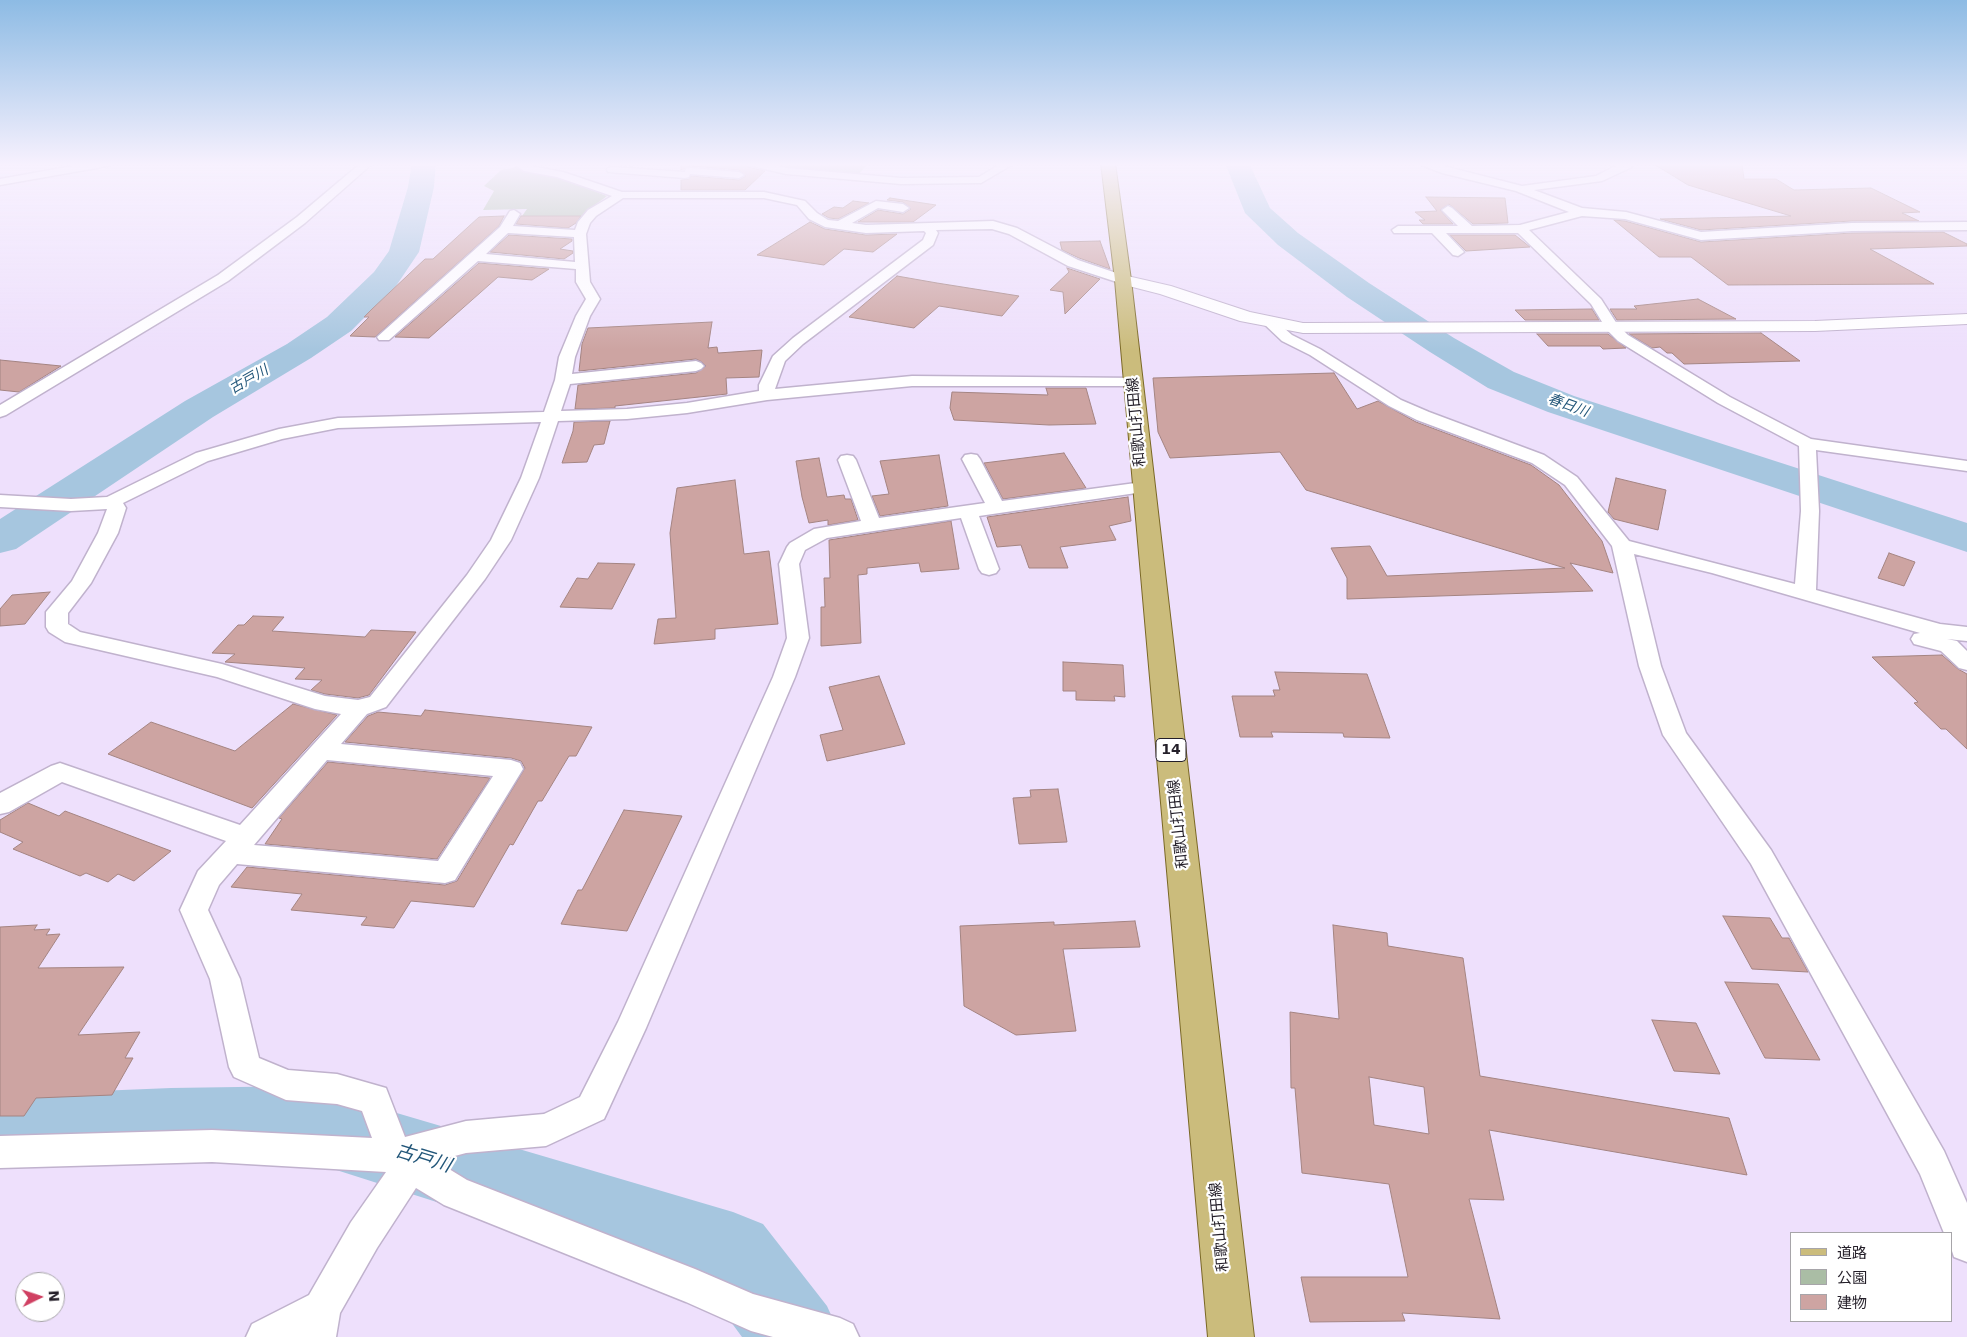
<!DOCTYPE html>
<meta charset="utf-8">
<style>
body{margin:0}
#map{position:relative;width:1967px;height:1337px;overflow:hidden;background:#eee0fc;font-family:"DejaVu Sans","Noto Sans JP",sans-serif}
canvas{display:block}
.legend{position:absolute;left:1790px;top:1232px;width:162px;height:90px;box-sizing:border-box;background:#fff;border:1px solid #a7a5a9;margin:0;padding:6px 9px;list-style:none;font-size:15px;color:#241f29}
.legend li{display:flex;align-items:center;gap:10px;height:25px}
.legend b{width:25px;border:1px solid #a7a5a9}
.north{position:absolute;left:15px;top:1272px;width:50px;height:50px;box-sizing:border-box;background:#fff;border:1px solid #a7a5a9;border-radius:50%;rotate:86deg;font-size:14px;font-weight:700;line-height:20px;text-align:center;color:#241f29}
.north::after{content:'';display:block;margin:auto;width:18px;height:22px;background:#d04062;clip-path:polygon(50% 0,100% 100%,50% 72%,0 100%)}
</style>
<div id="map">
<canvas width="1967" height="1337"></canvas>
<ul class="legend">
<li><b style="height:6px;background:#cbbc7c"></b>道路</li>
<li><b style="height:14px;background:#aabda5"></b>公園</li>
<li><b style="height:14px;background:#cda4a2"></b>建物</li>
</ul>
<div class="north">N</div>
</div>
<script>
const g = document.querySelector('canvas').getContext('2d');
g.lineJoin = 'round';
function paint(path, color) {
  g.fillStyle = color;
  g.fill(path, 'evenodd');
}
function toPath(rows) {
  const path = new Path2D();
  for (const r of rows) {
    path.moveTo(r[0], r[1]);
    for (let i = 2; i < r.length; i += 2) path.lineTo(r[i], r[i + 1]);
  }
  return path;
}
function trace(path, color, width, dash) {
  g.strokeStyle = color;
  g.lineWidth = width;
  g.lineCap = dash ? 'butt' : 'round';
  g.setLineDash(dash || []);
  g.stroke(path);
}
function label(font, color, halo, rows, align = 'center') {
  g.font = font + ' "DejaVu Sans","Noto Sans JP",sans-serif';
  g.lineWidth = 4.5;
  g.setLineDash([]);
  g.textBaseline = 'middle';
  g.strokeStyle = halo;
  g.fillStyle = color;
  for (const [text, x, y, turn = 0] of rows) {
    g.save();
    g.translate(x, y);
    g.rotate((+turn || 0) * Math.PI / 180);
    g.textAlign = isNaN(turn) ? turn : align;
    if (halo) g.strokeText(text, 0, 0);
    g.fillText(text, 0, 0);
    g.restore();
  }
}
const green = toPath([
 [782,163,869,163,856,177,793,170,778,166],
 [516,167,535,174,557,177,607,196,591,208,582,219,522,216,527,209,483,210,494,191,484,186,501,170]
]);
const river = toPath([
 [412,163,436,163,434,187,419,252,396,286,351,331,311,358,213,417,16,549,0,553,0,519,185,401,287,344,327,317,374,272,389,251,408,187,412,163],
 [1225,163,1249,163,1270,208,1298,233,1369,283,1454,338,1514,372,1574,396,1967,523,1967,552,1548,412,1488,388,1430,352,1347,297,1278,245,1245,213,1225,163],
 [305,1086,733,1212,763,1224,827,1306,841,1337,742,1337,706,1288,305,1160,171,1162,0,1169,0,1095,171,1088,305,1086]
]);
const building = toPath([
 [681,163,745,163,748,167,765,171,745,190,681,190,681,180,689,179,691,176,739,180,746,176,739,170,690,166,681,170,681,163],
 [1652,163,1742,163,1744,179,1776,179,1794,190,1871,188,1920,212,1902,213,1919,221,1852,221,1701,230,1660,219,1791,216,1688,185,1652,163],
 [1426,197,1505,198,1508,223,1473,224,1449,204,1440,210,1453,224,1423,224,1419,220,1425,220,1415,212,1437,211,1426,197],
 [890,198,936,205,913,222,858,222,878,210,903,214,911,209,903,202,887,200,890,198],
 [853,201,869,203,838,219,829,218,822,214,834,207,843,208,853,201],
 [504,216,499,226,375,337,350,336,369,317,364,317,372,309,425,259,433,259,479,217,504,216],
 [521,216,581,216,576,223,568,228,516,224,521,216],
 [1614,220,1625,221,1701,242,1852,233,1943,232,1967,244,1967,246,1870,249,1934,284,1728,285,1691,257,1659,257,1614,220],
 [810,222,825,229,866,235,897,234,873,252,844,249,824,265,757,255,810,222],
 [509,235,572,239,572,241,560,249,573,251,573,253,564,259,490,252,509,235],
 [1450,235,1515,235,1530,247,1466,251,1450,235],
 [1100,241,1110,269,1079,258,1062,250,1060,242,1100,241],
 [479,263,549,269,532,280,498,277,429,338,395,337,479,263],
 [1067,268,1100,279,1065,314,1063,292,1050,290,1069,272,1067,268],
 [897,276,937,283,1019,296,1002,316,939,306,914,328,849,317,897,276],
 [1698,299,1736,319,1617,320,1610,309,1637,309,1634,306,1698,299],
 [1592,309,1599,320,1525,320,1515,310,1592,309],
 [712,322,708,348,717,347,718,353,762,350,759,377,726,378,727,394,615,406,615,408,575,409,578,385,696,373,706,366,702,362,696,359,579,371,582,344,588,328,712,322],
 [1761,333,1800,361,1684,364,1672,353,1667,353,1660,347,1652,348,1629,334,1761,333],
 [1537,334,1608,334,1626,348,1603,349,1600,346,1548,346,1537,334],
 [0,360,61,366,19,392,0,390,0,360],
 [1334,373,1357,409,1378,401,1416,422,1531,465,1559,485,1602,541,1613,573,1570,563,1593,591,1347,599,1347,578,1331,548,1370,546,1387,576,1565,568,1306,490,1280,452,1170,458,1158,432,1153,378,1334,373],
 [1046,388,1086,388,1096,424,1049,425,954,420,950,408,952,392,1048,395,1046,388],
 [610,421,604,444,594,445,587,462,562,463,573,431,574,422,610,421],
 [1064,453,1086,488,1003,499,984,463,1064,453],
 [939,455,948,506,880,516,872,496,889,494,880,461,939,455],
 [819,458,827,497,844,495,845,499,851,499,858,520,828,525,828,520,809,523,802,497,796,461,819,458],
 [1616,478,1666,490,1658,530,1614,519,1608,512,1616,478],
 [735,480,744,554,769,551,778,624,715,629,715,639,654,644,658,619,676,618,670,533,677,488,735,480],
 [1128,497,1131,521,1109,526,1116,540,1060,547,1068,568,1029,568,1021,545,997,547,987,517,1128,497],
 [951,521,959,569,921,572,919,563,867,568,867,574,858,575,861,643,821,646,821,607,825,607,824,578,830,578,829,540,951,521],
 [1889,553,1915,562,1904,586,1878,578,1889,553],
 [598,563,635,564,612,609,560,607,577,578,588,579,598,563],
 [50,592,25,624,0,626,0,609,12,595,50,592],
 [253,616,284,617,272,631,365,637,371,630,416,632,369,695,358,698,325,694,311,690,322,680,295,679,305,668,225,662,235,654,212,653,238,625,244,625,253,616],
 [1942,655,1958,669,1967,674,1967,749,1946,729,1941,729,1914,703,1918,702,1872,657,1942,655],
 [1063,662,1123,665,1125,697,1114,696,1115,701,1076,700,1076,691,1063,691,1063,662],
 [1275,672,1367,674,1390,738,1344,737,1343,733,1271,732,1273,737,1240,737,1232,696,1275,696,1273,690,1280,690,1275,672],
 [879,676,905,744,827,761,820,735,843,730,829,687,879,676],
 [293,704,337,715,252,808,108,754,151,722,235,751,293,704],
 [425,710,592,727,576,756,569,756,542,801,538,801,513,845,510,844,474,907,411,901,394,928,361,925,367,917,291,910,302,894,231,887,247,867,445,885,457,881,525,768,521,761,511,758,345,742,368,716,378,712,421,716,425,710],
 [328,762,490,778,437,859,265,844,282,819,279,818,328,762],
 [1058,789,1067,842,1019,844,1013,798,1031,797,1030,790,1058,789],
 [28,803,59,816,65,811,171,851,134,881,118,874,108,882,86,873,80,876,13,849,23,842,0,832,0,820,28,803],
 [624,810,682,816,627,931,561,924,578,890,582,890,624,810],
 [1723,916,1770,918,1782,938,1789,938,1808,972,1752,969,1723,916],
 [1135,921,1140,947,1063,949,1076,1031,1016,1035,964,1006,960,926,1054,922,1054,925,1135,921],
 [37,925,34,930,50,929,46,935,60,934,38,968,124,967,78,1035,140,1032,125,1058,133,1058,112,1095,36,1098,24,1116,0,1116,0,927,37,925],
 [1333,925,1387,933,1388,946,1463,958,1480,1076,1729,1118,1747,1175,1489,1130,1504,1200,1469,1199,1500,1319,1402,1313,1405,1321,1310,1322,1301,1277,1408,1277,1389,1184,1302,1173,1295,1088,1291,1088,1290,1012,1339,1019,1333,925],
 [1369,1077,1424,1087,1429,1134,1374,1125,1369,1077],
 [1725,982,1778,984,1820,1060,1765,1058,1725,982],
 [1652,1020,1696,1023,1720,1074,1674,1071,1652,1020]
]);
const street = toPath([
 [89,163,113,163,108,166,0,185,0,179,89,163],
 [361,163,373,163,305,223,228,281,6,415,0,417,0,405,218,275,297,217,361,163],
 [513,163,526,163,531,166,563,172,622,192,764,192,805,201,817,213,828,220,838,221,876,201,903,204,909,208,903,212,878,208,852,223,866,225,993,221,1017,228,1078,260,1128,277,1130,280,1123,284,1068,266,1009,234,992,229,936,230,938,233,933,245,803,344,785,361,775,389,912,376,1139,378,1141,381,1139,384,1133,386,912,386,767,400,687,413,627,419,558,421,539,478,511,540,485,579,386,707,367,714,341,744,511,760,520,763,523,769,455,880,445,883,237,864,219,885,208,910,240,979,259,1058,288,1070,337,1074,386,1088,405,1137,466,1121,544,1114,580,1097,618,1022,773,677,787,638,779,564,787,547,790,543,814,529,861,521,838,460,841,456,847,455,853,456,856,460,879,518,985,503,962,459,965,455,971,454,977,455,980,459,1002,501,1143,482,1149,483,1152,487,1149,491,1143,492,979,516,999,569,996,573,989,575,982,573,979,569,961,518,827,538,805,550,799,564,809,638,795,677,646,1028,604,1119,546,1146,466,1153,436,1161,467,1180,695,1269,753,1294,840,1318,853,1324,859,1337,773,1337,751,1331,686,1302,444,1205,416,1188,377,1248,340,1313,336,1337,246,1337,252,1324,309,1295,351,1222,386,1172,212,1162,0,1168,0,1136,212,1130,372,1138,362,1111,337,1104,286,1100,234,1077,229,1067,210,979,180,910,198,871,226,841,62,782,9,812,0,814,0,793,51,766,60,763,240,825,341,714,315,709,217,677,65,642,49,632,46,627,46,612,72,581,98,533,107,509,71,511,0,507,0,495,71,499,107,497,196,453,279,429,338,418,544,412,555,380,559,357,576,316,586,299,576,282,576,269,478,261,389,340,379,340,377,337,500,227,510,211,514,210,520,214,513,226,575,230,578,222,588,210,612,196,557,177,524,171,513,163],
 [623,198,764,198,797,205,809,219,825,227,866,233,924,231,926,233,923,240,793,338,773,356,759,385,759,391,687,403,627,409,561,411,570,384,696,371,701,369,704,366,701,363,696,361,572,374,575,357,590,316,600,299,590,282,586,234,590,223,596,216,623,198],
 [508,233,574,237,575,262,486,254,508,233],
 [541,422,521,478,491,540,467,575,370,697,358,700,325,696,222,664,80,632,68,624,68,613,91,583,118,533,126,508,123,503,208,461,282,439,338,428,541,422],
 [327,760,493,776,438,861,254,845,327,760],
 [747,163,766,163,786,168,901,178,979,177,1002,163,1015,163,981,183,901,184,786,174,748,165,747,163],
 [1416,163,1432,163,1522,186,1596,176,1621,163,1632,163,1632,167,1602,181,1534,190,1582,208,1626,212,1701,232,1852,223,1967,222,1967,230,1852,231,1701,240,1625,219,1582,216,1529,230,1601,299,1617,324,1628,335,1730,397,1811,439,1967,461,1967,471,1816,450,1819,511,1816,590,1940,624,1967,627,1967,641,1947,639,1957,641,1967,651,1967,670,1959,668,1941,651,1914,644,1911,639,1914,634,1920,633,1712,573,1634,554,1661,666,1686,733,1771,850,1944,1151,1967,1203,1967,1262,1954,1257,1951,1248,1951,1233,1944,1233,1920,1174,1751,864,1663,735,1639,666,1612,546,1565,485,1532,463,1417,420,1389,406,1310,355,1282,341,1263,323,1265,320,1270,319,1275,320,1292,335,1320,349,1401,400,1429,412,1544,455,1577,477,1629,541,1795,584,1801,511,1799,446,1718,403,1618,341,1607,330,1591,304,1518,233,1446,233,1464,252,1458,256,1453,255,1432,233,1394,233,1392,230,1398,226,1458,226,1442,210,1448,206,1452,208,1472,226,1520,225,1569,212,1516,191,1442,173,1416,163],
 [612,167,685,172,686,169,690,168,739,172,744,175,739,178,690,174,689,177,685,178,608,172,607,170,608,168,612,167]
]);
const secondary = toPath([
 [1123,275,1171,286,1250,312,1303,323,1815,321,1967,314,1967,324,1815,331,1303,333,1240,321,1160,294,1117,283,1115,280,1117,277,1123,275]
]);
const primary = toPath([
 [1101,163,1115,163,1131,280,1254,1337,1208,1337,1115,280,1101,163]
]);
const farWaternames = [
 ["古戸川",249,380,-30],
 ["春日川",1568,406,20]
];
const shields = [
 [1171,750,30]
];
const shieldNames = [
 ["14",1171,750]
];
const streetNames = [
 ["和歌山打田線",1137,422,-95],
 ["和歌山打田線",1179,824,-96],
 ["和歌山打田線",1220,1227,-95]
];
const nearWaternames = [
 ["古戸川",423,1159,17]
];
paint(green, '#aabda5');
paint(river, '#a6c6df');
paint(building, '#cda4a2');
trace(building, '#a48482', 1);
trace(street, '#c0b2cd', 3);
trace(secondary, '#c0b2cd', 2);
trace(primary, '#7a6826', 2);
paint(street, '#fff');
paint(secondary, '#fff');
paint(primary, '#cbbc7c');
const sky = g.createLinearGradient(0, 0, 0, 350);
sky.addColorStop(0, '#8dbbe4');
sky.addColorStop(0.47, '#f7f1fe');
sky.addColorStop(1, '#f7f1fe00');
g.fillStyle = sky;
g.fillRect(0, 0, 1967, 350);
label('italic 14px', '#225679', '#fff', farWaternames);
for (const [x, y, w] of shields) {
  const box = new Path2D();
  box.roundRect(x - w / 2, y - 11.5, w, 23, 4);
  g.fillStyle = '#fff';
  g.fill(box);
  trace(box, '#241f29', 1);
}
label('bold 14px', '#241f29', null, shieldNames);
label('15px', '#241f29', '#fff', streetNames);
label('italic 19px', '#225679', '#fff', nearWaternames);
</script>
